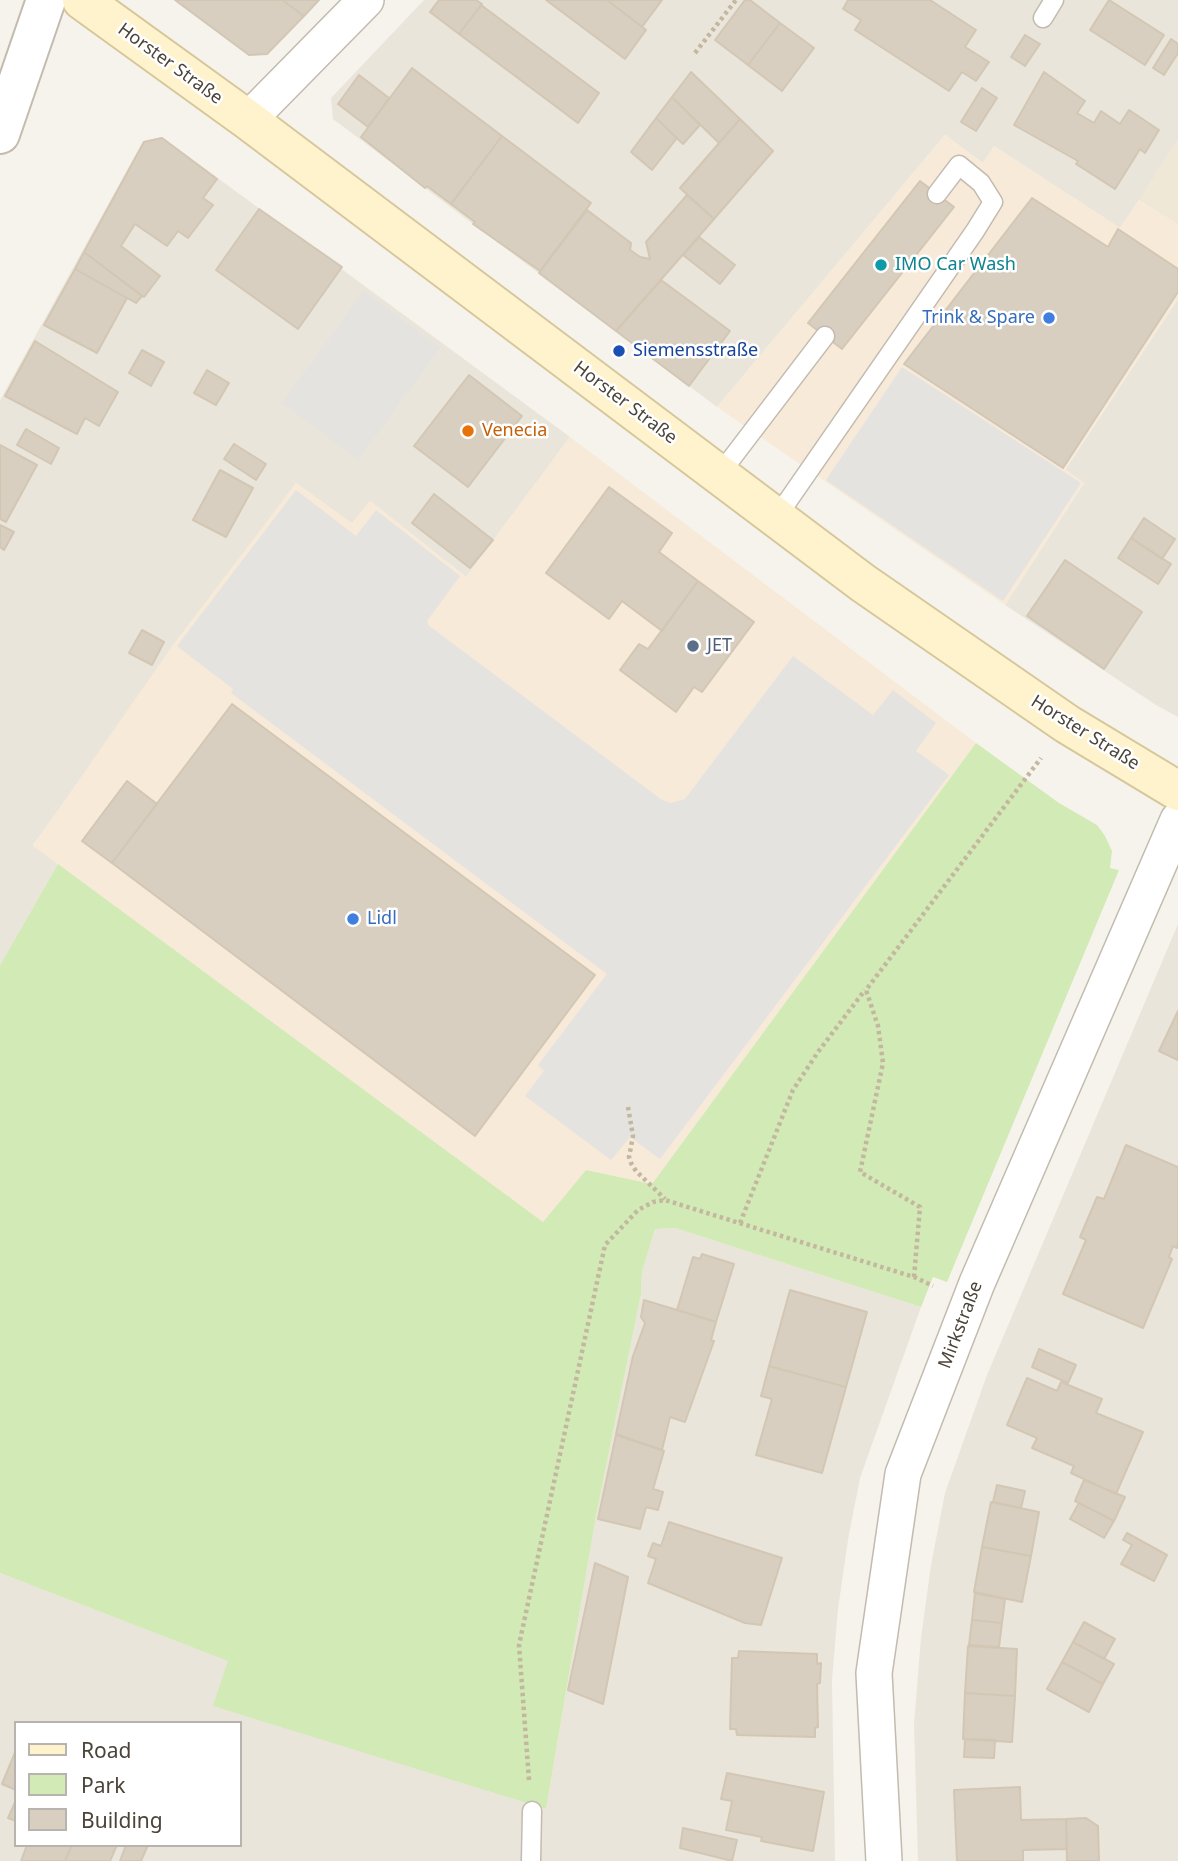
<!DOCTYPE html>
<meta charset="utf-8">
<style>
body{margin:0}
#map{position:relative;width:1178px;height:1861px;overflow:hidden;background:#f6f3ec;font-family:"Noto Sans",sans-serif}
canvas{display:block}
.legend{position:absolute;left:14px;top:1721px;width:228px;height:126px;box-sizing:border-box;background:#fff;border:2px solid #b7b4b0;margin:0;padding:9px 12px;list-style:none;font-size:21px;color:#4b4439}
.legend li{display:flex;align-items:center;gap:14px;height:35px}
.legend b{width:35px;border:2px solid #b7b4b0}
</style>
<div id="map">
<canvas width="1178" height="1861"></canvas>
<ul class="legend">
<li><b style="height:9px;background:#fff3cd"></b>Road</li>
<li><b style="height:19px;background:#d2eab5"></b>Park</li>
<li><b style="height:19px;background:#d8cfc1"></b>Building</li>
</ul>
</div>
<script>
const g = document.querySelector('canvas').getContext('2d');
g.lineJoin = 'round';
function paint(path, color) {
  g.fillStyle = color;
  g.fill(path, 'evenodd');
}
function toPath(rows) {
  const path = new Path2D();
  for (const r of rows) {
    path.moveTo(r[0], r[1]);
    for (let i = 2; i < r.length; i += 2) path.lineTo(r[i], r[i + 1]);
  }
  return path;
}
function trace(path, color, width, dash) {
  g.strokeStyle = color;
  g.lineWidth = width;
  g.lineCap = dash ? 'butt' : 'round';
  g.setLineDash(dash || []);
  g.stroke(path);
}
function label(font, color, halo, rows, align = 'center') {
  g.font = font + ' "Noto Sans",sans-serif';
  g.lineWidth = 5;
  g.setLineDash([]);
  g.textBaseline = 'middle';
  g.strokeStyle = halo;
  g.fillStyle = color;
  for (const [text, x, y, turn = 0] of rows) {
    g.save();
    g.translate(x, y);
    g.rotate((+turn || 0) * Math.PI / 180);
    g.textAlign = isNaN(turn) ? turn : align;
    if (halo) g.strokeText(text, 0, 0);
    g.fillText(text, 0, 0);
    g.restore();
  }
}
const residential = toPath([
 [424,0,1178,0,1178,224,1139,200,1120,228,994,146,983,163,945,135,717,407,333,119,331,98],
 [162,137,570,437,466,577,370,501,352,524,296,483,33,845,58,864,0,965,0,400,143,141],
 [1178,299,1178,717,1156,705,1005,605,1084,483,1065,470],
 [1178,924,1178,1861,918,1861,914,1724,921,1638,931,1565,945,1493,987,1375],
 [675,1228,921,1307,860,1478,848,1540,838,1609,832,1680,835,1861,0,1861,0,1573,229,1661,214,1705,546,1809,596,1516,641,1294,642,1272,655,1229],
 [16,1723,240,1723,240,1845,16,1845]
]);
const commercial = toPath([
 [945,135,983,163,994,146,1120,228,1139,200,1178,224,1178,299,1065,469,1084,483,1005,605,717,407],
 [570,437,976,743,652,1184,586,1170,543,1222,33,846,172,646,296,483,352,523,370,501,466,577]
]);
const education = toPath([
 [1178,138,1178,224,1139,200]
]);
const green = toPath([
 [976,743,1059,803,1097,825,1105,836,1112,851,1110,868,1119,870,947,1282,933,1277,921,1307,675,1228,655,1229,642,1272,641,1294,596,1516,546,1809,213,1706,228,1661,0,1573,0,965,58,864,543,1222,586,1170,652,1184]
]);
const parking = toPath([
 [364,291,440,348,358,460,282,403],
 [902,367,1081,483,1003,601,826,480],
 [296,490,356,536,376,510,460,576,427,621,428,625,662,800,671,803,685,799,793,656,873,715,893,690,936,723,916,751,949,775,660,1159,630,1137,611,1160,525,1096,544,1071,538,1065,607,974,231,693,233,689,177,646]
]);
const building = toPath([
 [175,0,282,0,304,16,267,54,249,55,175,0],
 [282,0,319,0,304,16,282,0],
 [439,0,476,0,482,4,459,34,430,12,439,0],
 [546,0,607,0,646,30,625,59,546,0],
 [607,0,662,0,642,27,607,0],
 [745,0,750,0,780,23,748,65,715,40,745,0],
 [848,0,930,0,976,30,965,47,989,62,976,81,962,72,949,91,855,30,861,20,843,9,848,0],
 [1109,0,1164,35,1145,65,1090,30,1109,0],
 [481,5,599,93,578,123,459,34,481,5],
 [780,23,814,48,782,91,748,65,780,23],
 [1025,35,1040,44,1025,66,1011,57,1025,35],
 [1171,39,1178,44,1178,53,1164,75,1153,68,1171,39],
 [412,68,502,136,451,204,427,186,425,188,361,137,412,68],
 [691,72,740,119,719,143,672,97,691,72],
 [1044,72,1085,101,1077,113,1094,123,1101,111,1120,124,1129,110,1159,130,1145,153,1140,149,1115,189,1076,164,1078,161,1014,125,1044,72],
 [359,75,389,98,368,127,338,104,359,75],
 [982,88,997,98,976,131,961,122,982,88],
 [672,97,700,125,683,144,656,118,672,97],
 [656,118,677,138,652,170,631,152,656,118],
 [740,119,773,151,714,219,680,188,740,119],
 [502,136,591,203,540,271,473,224,475,222,451,204,502,136],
 [162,138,217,179,203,198,213,205,188,238,178,231,167,246,135,224,121,246,160,276,144,297,84,252,144,142,162,138],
 [920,181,954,207,842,349,808,323,920,181],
 [687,195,714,219,616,331,539,273,587,210,631,243,630,250,640,257,650,259,646,242,687,195],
 [1032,198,1108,247,1118,229,1178,269,1178,292,1063,468,904,364,1032,198],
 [259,209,342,267,298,329,216,270,259,209],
 [699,237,735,265,720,284,683,255,699,237],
 [84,252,142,296,136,303,75,269,84,252],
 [75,269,127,298,97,353,44,325,75,269],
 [661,280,730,331,689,386,616,331,661,280],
 [35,341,118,392,99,426,85,418,77,434,5,396,35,341],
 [142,350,164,362,151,386,129,373,142,350],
 [207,370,229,383,216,405,194,393,207,370],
 [469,375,522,416,468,487,414,446,469,375],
 [26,429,59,448,51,464,17,445,26,429],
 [234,444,266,464,256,480,224,459,234,444],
 [0,445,37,465,6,522,0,519,0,445],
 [220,470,253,488,226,537,193,520,220,470],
 [609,487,672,533,659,552,698,581,662,631,622,601,609,619,546,573,609,487],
 [434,494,493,540,470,568,412,523,434,494],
 [1144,518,1175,539,1162,559,1131,538,1144,518],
 [0,525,14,532,4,550,0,547,0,525],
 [1131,538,1171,564,1158,584,1118,558,1131,538],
 [1065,560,1142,612,1104,669,1027,616,1065,560],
 [698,581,754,622,702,692,694,687,676,712,620,670,639,644,648,649,698,581],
 [142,630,164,642,152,665,129,653,142,630],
 [232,704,595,975,475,1136,112,863,232,704],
 [127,781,157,804,112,863,82,841,127,781],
 [1178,1011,1178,1060,1159,1051,1178,1011],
 [1126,1145,1178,1167,1178,1244,1177,1248,1173,1246,1169,1257,1172,1259,1143,1328,1063,1294,1086,1240,1080,1237,1097,1197,1104,1199,1126,1145],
 [702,1254,734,1264,716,1322,677,1310,693,1257,700,1259,702,1254],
 [790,1290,867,1312,846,1387,769,1366,790,1290],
 [644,1300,716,1322,711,1340,714,1341,685,1422,670,1417,662,1450,616,1434,633,1356,645,1323,641,1317,644,1300],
 [1039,1349,1076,1365,1068,1383,1032,1367,1039,1349],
 [769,1366,846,1387,822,1473,756,1455,772,1399,761,1396,769,1366],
 [1027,1378,1057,1391,1061,1382,1102,1399,1096,1413,1143,1432,1116,1494,1071,1473,1074,1466,1032,1448,1037,1438,1007,1425,1027,1378],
 [616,1435,664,1451,653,1489,663,1492,658,1510,646,1507,640,1529,598,1519,616,1435],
 [1084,1480,1125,1497,1114,1521,1075,1501,1084,1480],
 [997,1485,1025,1491,1021,1508,993,1502,997,1485],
 [991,1502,1039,1512,1031,1556,982,1547,991,1502],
 [1079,1503,1114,1521,1104,1538,1070,1519,1079,1503],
 [669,1522,782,1558,761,1625,745,1623,648,1583,656,1559,648,1556,653,1543,661,1546,669,1522],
 [1127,1533,1167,1555,1154,1581,1121,1564,1132,1545,1123,1540,1127,1533],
 [982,1547,1031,1556,1022,1602,974,1592,982,1547],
 [595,1563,628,1577,603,1704,568,1690,595,1563],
 [975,1593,1005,1599,1002,1623,972,1620,975,1593],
 [972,1620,1002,1623,999,1647,969,1645,972,1620],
 [1084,1622,1115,1639,1104,1659,1073,1642,1084,1622],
 [1073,1642,1114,1664,1103,1684,1062,1662,1073,1642],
 [968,1646,1017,1649,1015,1696,965,1693,968,1646],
 [739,1651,817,1654,817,1664,821,1663,820,1683,817,1684,818,1727,815,1728,815,1737,737,1735,736,1729,730,1729,732,1658,738,1658,739,1651],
 [1062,1662,1103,1684,1089,1712,1047,1689,1062,1662],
 [965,1693,1015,1696,1012,1742,963,1739,965,1693],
 [965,1739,995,1740,994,1758,964,1757,965,1739],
 [16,1750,16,1790,2,1784,16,1750],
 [727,1773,824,1792,813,1851,761,1841,762,1837,726,1830,732,1801,721,1799,727,1773],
 [1020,1787,1021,1820,1066,1819,1067,1849,1023,1850,1023,1861,957,1861,954,1790,1020,1787],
 [16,1800,16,1821,8,1818,16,1800],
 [1086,1818,1098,1826,1099,1861,1067,1861,1066,1819,1086,1818],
 [683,1828,737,1840,732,1861,680,1848,683,1828],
 [27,1845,72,1845,65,1861,21,1861,27,1845],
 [72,1845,117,1845,110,1861,65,1861,72,1845],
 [126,1845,148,1845,141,1861,120,1861,126,1845]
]);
const path = toPath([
 [695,53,736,0],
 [628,1107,633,1136,629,1157,631,1163,636,1171,665,1199],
 [740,1223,793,1090,818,1052,865,990],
 [914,1277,920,1207,860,1172,883,1063,878,1026,866,990,1041,758],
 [529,1780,519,1645,605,1245,638,1210,653,1202,665,1200,914,1277,933,1286]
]);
const service = toPath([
 [1043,18,1054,0],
 [719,475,825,336],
 [776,518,975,231,993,202,981,183,959,165,937,194],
 [531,1861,532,1811]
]);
const minor = toPath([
 [248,120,366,0],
 [884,1861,874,1673,903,1474,977,1283,1178,820]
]);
const tertiary = toPath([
 [0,134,46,0]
]);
const secondary = toPath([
 [82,0,248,120,863,583,1067,724,1178,791]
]);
const markers = [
 [881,265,7,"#0f9aa8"],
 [1049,318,7,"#3f7fe0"],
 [619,351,7,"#1a4fb4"],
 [468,431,7,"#e8710a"],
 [693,646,7,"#5c6f8a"],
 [353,919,7,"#3f7fe0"]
];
const streetNames = [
 ["Horster Straße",170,64,36],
 ["Horster Straße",625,403,37],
 ["Horster Straße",1085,733,32],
 ["Mirkstraße",961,1325,-69]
];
const cultureNames = [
 ["IMO Car Wash",895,265]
];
const shopNames = [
 ["Trink & Spare",1035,318],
 ["Lidl",367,919,"left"]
];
const transitNames = [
 ["Siemensstraße",633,351]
];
const foodNames = [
 ["Venecia",482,431]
];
const serviceNames = [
 ["JET",707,646]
];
paint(residential, '#eae5da');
paint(commercial, '#f7ead8');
paint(education, '#efe8d6');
paint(green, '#d2eab5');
paint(parking, '#e5e3e0');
paint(building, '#d8cfc1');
trace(building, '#d3c7b4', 2);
trace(service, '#c2bbae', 21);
trace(minor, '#c2bbae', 38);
trace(tertiary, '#c2bbae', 42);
trace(secondary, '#d6c79b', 42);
trace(path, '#c4b79f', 4.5, [3.5, 3.5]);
trace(service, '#fff', 18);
trace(minor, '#fff', 35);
trace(tertiary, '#fff', 38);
trace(secondary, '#fff3cd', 38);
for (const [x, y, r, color] of markers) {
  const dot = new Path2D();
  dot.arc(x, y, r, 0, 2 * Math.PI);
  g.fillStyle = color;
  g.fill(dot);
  trace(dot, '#fff', 2.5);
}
label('18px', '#4b4439', '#fff', streetNames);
label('18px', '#0d838f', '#fff', cultureNames, 'left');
label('18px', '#366cbe', '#fff', shopNames, 'right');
label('18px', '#164399', '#fff', transitNames, 'left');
label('18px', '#c56008', '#fff', foodNames, 'left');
label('18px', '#4e5e75', '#fff', serviceNames, 'left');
</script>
